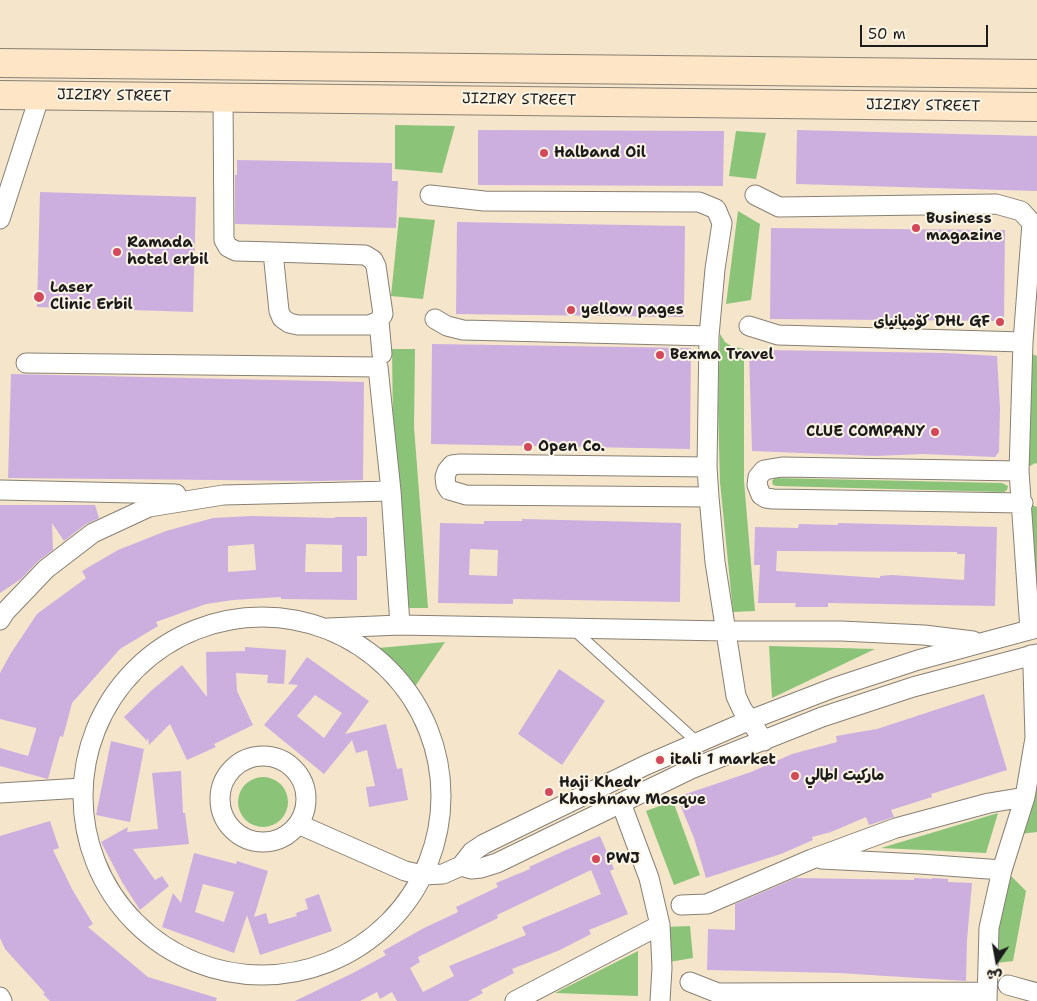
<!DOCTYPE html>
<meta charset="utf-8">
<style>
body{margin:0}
#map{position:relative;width:1037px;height:1001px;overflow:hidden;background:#f5e5cb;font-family:"Shantell Sans","Playpen Sans Arabic",sans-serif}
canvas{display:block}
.north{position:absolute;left:972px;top:936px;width:50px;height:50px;-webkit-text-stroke:4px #fcf5e5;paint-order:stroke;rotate:192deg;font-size:14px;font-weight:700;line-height:20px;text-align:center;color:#1c1c1c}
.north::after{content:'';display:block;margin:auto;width:18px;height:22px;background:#1c1c1c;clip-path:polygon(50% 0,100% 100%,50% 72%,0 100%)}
.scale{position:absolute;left:860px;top:25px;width:128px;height:22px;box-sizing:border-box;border:2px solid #1c1c1c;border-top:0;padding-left:6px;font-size:15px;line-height:18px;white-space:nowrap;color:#1c1c1c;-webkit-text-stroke:4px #fcf5e5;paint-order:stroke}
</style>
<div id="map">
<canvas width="1037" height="1001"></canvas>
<div class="north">ش</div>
<div class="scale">50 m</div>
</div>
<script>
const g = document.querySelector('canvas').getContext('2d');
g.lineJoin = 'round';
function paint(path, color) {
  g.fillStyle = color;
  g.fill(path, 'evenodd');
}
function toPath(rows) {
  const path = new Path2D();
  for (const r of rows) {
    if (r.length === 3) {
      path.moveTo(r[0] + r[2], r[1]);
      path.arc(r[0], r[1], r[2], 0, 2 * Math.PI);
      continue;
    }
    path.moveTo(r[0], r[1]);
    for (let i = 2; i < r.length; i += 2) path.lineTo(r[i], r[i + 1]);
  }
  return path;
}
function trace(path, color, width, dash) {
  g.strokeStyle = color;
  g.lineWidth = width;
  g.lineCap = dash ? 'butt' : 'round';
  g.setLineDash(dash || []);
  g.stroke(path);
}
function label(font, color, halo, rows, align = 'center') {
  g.font = font + ' "Shantell Sans","Playpen Sans Arabic",sans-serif';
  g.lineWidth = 4;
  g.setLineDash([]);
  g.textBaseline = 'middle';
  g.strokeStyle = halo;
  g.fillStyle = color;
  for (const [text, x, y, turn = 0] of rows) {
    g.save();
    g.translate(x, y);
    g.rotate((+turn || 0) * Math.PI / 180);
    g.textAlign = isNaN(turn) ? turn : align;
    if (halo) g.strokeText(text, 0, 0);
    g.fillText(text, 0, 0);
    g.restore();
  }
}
const green = toPath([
 [395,125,455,126,442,173,395,169],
 [736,131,766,133,756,179,729,176],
 [738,211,760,224,751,300,726,304],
 [399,217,435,220,423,299,391,296],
 [720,334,725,342,731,346,744,349,744,481,755,611,733,612,720,482,718,408],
 [392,349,415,349,414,427,428,608,407,608,394,503],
 [1024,351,1037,356,1037,464,1035,463,1022,471],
 [775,478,1002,483,1008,486,1007,490,1004,492,777,486,773,485,772,481],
 [1025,502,1037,507,1037,613],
 [445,642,412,691,367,649],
 [769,646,875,649,772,698],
 [263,802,25],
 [1032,784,1037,787,1037,832,1019,834],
 [673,801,700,875,674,885,646,811],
 [998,813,986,853,881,848],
 [1007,872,1026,891,1013,961,988,964],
 [690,926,693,958,669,962,665,927],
 [638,951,638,996,555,993]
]);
const building = toPath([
 [478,130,724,131,723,186,478,185],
 [797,130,1037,136,1037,191,796,184],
 [237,160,392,163,392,181,398,181,396,228,235,224,235,175,237,175],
 [40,192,196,197,193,312,37,307],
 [457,222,685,226,684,317,456,314],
 [771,228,1005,230,1004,321,770,319],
 [432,344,691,348,690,449,431,444],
 [766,350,946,353,997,356,1000,408,999,452,995,457,923,454,876,456,752,451,749,351],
 [11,374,364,382,363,480,318,481,8,478],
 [0,505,95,505,99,518,86,524,64,541,52,523,53,550,38,561,21,579,0,593],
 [252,516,335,518,335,517,367,517,367,556,357,556,357,600,281,599,281,597,233,600,206,604,156,622,158,626,120,649,72,703,63,737,60,736,48,779,0,766,0,748,28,756,36,730,36,728,0,719,0,673,11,653,37,614,86,578,82,571,118,550,166,531,213,518],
 [254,544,256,570,228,572,228,546],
 [306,544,342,545,342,572,305,572],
 [522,519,681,523,680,602,513,599,513,604,438,603,440,523,484,524,484,521,522,521],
 [470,549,498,550,497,576,469,575],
 [838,523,997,527,995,606,828,603,828,607,795,607,796,603,758,603,760,565,754,565,755,527,798,528,799,524,838,525],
 [777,551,957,552,957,554,965,554,964,580,892,575,880,576,880,578,776,571],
 [245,647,286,650,284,684,267,683,268,675,236,673,237,691,253,725,214,744,216,747,187,760,170,724,149,745,148,737,147,741,124,717,152,690,182,665,207,697,206,652,245,651],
 [307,657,369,701,345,734,386,724,397,769,402,768,408,800,369,807,366,787,375,786,367,750,356,753,352,740,324,774,264,725,298,685,288,684],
 [315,695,342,713,324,738,297,716],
 [559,669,605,701,562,765,518,734],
 [984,694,1007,770,931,794,932,797,891,810,894,817,869,825,866,817,831,832,812,837,813,840,781,854,706,878,694,838,677,797,751,772,792,754,837,742,836,736,877,729],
 [111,741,144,749,130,822,96,815],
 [181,771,183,813,185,813,189,844,133,849,155,880,162,876,169,886,140,910,122,882,101,842,128,827,127,832,158,829,152,773],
 [50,821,59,848,53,850,72,889,93,924,88,927,148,977,217,998,216,1001,50,1001,43,994,45,993,5,949,0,938,0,836],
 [600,836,614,869,610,871,628,914,589,930,591,934,560,950,512,969,514,973,481,990,483,993,468,1001,397,1001,392,992,380,999,377,992,360,1001,295,1001,353,973,386,955,383,951,424,928,458,912,456,907,498,887,496,883,530,869,529,867,566,850],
 [591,870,601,894,522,927,526,935,449,966,454,976,423,992,410,968,420,962,418,957,498,918,497,915],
 [194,853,236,864,237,861,268,871,254,917,266,913,269,924,297,916,296,913,308,909,305,899,319,894,332,931,260,955,247,915,234,953,162,927,173,893,181,903],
 [203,884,234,892,224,922,195,912],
 [796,878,914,880,914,878,932,879,932,878,948,879,948,882,972,883,967,940,966,981,839,973,707,970,708,929,735,930,735,904]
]);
const lane = toPath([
 [574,630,697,742]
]);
const street = toPath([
 [223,97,224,240,228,247,236,251,273,252,365,255,373,260,376,266,383,314,379,321,369,325,298,325,289,323,282,318,279,311,273,252],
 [430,195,484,201,699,202,716,209,722,223,715,269,709,336,707,467,709,497,715,562,736,696,742,709,764,741],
 [755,195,779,207,996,204,1021,211,1032,223,1023,342,1019,471,1030,630],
 [0,219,40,95],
 [435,319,447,326,463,330,709,336],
 [379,321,382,354],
 [749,326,778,335,1023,342],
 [26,363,378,367,391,491,400,625],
 [707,467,460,464,452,465,447,471,445,477,446,485,449,490,466,495,709,497],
 [1019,471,782,467,764,470,758,477,757,485,761,495,766,498,773,499,1023,503],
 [0,490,176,494],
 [262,796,179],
 [0,620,5,612,46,569,93,533,149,507,223,495,391,491],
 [328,628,400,625,726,631,841,631,924,635,973,641],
 [263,799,43],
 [0,793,82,788],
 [621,803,649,878,660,925,662,968,660,1001],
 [298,824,405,871,423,875,443,874,461,866,472,852,484,844,646,765,750,720,833,688,918,660,1037,628],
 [821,859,920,864,1002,870],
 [461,866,471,869,481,868,497,863,691,769,822,717,913,687,1037,654],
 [681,905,707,904,812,859,896,828,989,803,1025,797],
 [690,982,718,993,986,992],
 [1008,985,1037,993],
 [0,997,2,1001],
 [515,1001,660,925],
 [987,1001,989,928,1002,870,1025,797,1035,738,1033,668,1031,655]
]);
const secondary = toPath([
 [0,63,1037,74],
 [0,95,1037,107]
]);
const markers = [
 [544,153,5,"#d1495b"],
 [916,228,5,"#d1495b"],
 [117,252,5,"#d1495b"],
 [39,297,6,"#d1495b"],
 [571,310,5,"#d1495b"],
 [1000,322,5,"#d1495b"],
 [660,355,5,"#d1495b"],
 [935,432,5,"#d1495b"],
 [528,447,5,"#d1495b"],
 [660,760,5,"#d1495b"],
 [795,776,5,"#d1495b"],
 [549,792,5,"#d1495b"],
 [596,859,5,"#d1495b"]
];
const streetNames = [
 ["JIZIRY STREET",114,96,1],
 ["JIZIRY STREET",519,100,1],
 ["JIZIRY STREET",923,106,1]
];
const poiNames = [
 ["Halband Oil",554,153],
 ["Business",926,219],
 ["magazine",926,236],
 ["Ramada",127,243],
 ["hotel erbil",127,260],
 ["Laser",50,288],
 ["Clinic Erbil",50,305],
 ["yellow pages",581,310],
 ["کۆمپانیای DHL GF",990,322,"right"],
 ["Bexma Travel",670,355],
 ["CLUE COMPANY",925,432,"right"],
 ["Open Co.",538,447],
 ["itali 1 market",670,760],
 ["ماركيت اطالي",805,776],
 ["Haji Khedr",559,783],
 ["Khoshnaw Mosque",559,800],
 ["PWJ",606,859]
];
paint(green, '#8bc478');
paint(building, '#cdafdf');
trace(lane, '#888074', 12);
trace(street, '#888074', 21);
trace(secondary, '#888074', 30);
trace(lane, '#fff', 10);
trace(street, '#fff', 19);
trace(secondary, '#fde5c5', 28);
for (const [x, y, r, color] of markers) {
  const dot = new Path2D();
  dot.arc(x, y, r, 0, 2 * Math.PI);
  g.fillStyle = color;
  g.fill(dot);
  trace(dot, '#fcf5e5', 2);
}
label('15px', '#1c1c1c', '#fcf5e5', streetNames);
label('bold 15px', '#1c1c1c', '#fcf5e5', poiNames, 'left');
</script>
